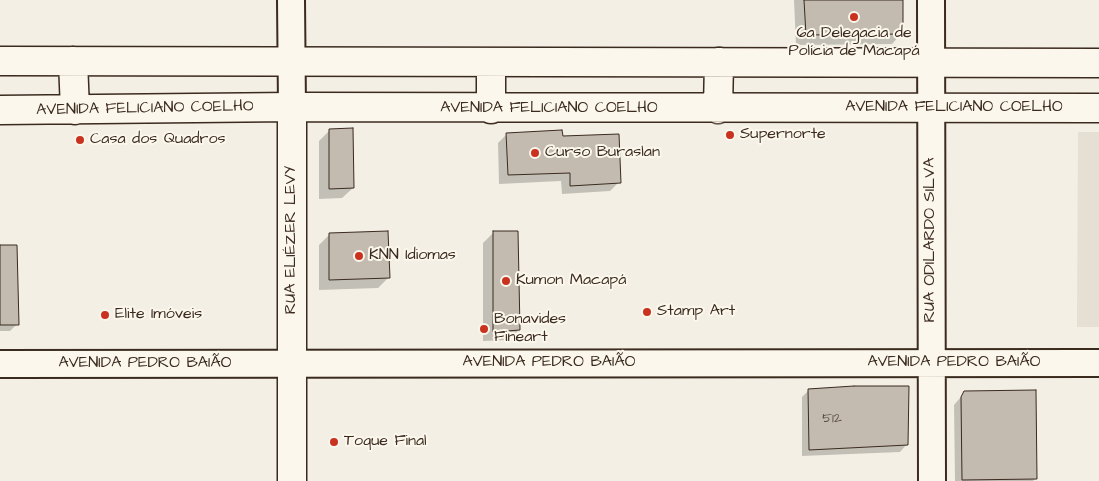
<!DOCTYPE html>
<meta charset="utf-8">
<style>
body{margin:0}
canvas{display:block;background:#f3efe4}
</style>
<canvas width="1099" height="481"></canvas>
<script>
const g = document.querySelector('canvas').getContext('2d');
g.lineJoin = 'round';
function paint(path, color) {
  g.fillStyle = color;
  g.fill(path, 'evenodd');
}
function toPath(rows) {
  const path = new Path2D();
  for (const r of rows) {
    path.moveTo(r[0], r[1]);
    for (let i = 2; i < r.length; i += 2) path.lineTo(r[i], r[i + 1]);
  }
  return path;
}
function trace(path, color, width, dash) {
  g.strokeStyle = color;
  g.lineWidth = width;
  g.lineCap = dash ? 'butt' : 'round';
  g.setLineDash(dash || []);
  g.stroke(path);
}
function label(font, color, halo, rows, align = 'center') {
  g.font = font + ' "Architects Daughter",sans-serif';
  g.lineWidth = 4;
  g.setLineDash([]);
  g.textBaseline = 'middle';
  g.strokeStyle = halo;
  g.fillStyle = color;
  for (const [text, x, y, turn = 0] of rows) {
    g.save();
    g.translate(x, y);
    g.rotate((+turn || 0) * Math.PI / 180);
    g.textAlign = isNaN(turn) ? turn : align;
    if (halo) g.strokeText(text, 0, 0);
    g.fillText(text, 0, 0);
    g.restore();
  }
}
const built = toPath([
 [1078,132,1099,132,1099,327,1077,327]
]);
const shadow = toPath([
 [794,0,901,0,902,33,892,44,796,45],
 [330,130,353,188,342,198,319,199,319,141],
 [507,134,562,138,619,182,610,191,562,194,561,181,499,184,498,143],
 [493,233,519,330,508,340,483,341,483,243],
 [330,234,388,278,378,288,319,290,319,245],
 [0,246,17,324,10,331,0,331],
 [809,390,907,444,900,452,802,456,802,397],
 [965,392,1035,479,1033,481,955,481,954,405]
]);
const building = toPath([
 [804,0,903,0,903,34,806,35,804,0],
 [353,128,354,188,329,189,329,129,353,128],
 [562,130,563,136,619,134,621,183,570,186,570,173,508,175,506,133,562,130],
 [388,231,390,278,329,280,329,233,388,231],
 [493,231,518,231,520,330,493,332,493,231],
 [0,245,17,245,19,325,0,325,0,245],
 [854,386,909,386,908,445,809,450,808,389,854,386],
 [1036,390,1037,479,962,480,961,397,964,391,1036,390]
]);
const minor = toPath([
 [291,0,292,107],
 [931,0,932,481],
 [0,364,1099,363]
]);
const tertiary = toPath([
 [0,61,1099,63],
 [73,61,75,110],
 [491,62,491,109],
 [292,107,292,481],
 [718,109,719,62],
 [0,110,292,107,1099,108]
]);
const markers = [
 [854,17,5,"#c8321e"],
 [730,135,5,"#c8321e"],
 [80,140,5,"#c8321e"],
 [535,153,5,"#c8321e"],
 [359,256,5,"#c8321e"],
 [506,281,5,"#c8321e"],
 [647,312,5,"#c8321e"],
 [105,315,5,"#c8321e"],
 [484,329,5,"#c8321e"],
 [334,442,5,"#c8321e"]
];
const numberNames = [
 ["512",832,419]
];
const poiNames = [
 ["6a Delegacia de",854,34,"center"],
 ["Polícia de Macapá",854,52,"center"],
 ["Supernorte",740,135],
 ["Casa dos Quadros",90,140],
 ["Curso Buraslan",545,153],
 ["KNN Idiomas",369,256],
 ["Kumon Macapá",516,281],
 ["Stamp Art",657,312],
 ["Elite Imóveis",115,315],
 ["Bonavides",494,320],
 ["Fineart",494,338],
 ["Toque Final",344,442]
];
const streetNames = [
 ["AVENIDA FELICIANO COELHO",954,108],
 ["AVENIDA FELICIANO COELHO",145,109,-1],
 ["AVENIDA FELICIANO COELHO",549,109],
 ["RUA ELIÉZER LEVY",292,240,-90],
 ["RUA ODILARDO SILVA",931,240,-90],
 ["AVENIDA PEDRO BAIÃO",549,363],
 ["AVENIDA PEDRO BAIÃO",954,363],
 ["AVENIDA PEDRO BAIÃO",145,364]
];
paint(built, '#e5dfd4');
paint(shadow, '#0003');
paint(building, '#c3bbb0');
trace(building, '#3b2a1e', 1);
trace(minor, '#3b2a1e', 30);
trace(tertiary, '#3b2a1e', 31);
trace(minor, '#fbf7ec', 26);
trace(tertiary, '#fbf7ec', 28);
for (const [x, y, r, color] of markers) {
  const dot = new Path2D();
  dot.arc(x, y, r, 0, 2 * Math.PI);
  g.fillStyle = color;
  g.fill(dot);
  trace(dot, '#fbf7ec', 2);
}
label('14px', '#5d4e42', null, numberNames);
label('16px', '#3b2a1e', '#fbf7ec', poiNames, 'left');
label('16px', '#3b2a1e', '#fbf7ec', streetNames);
</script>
